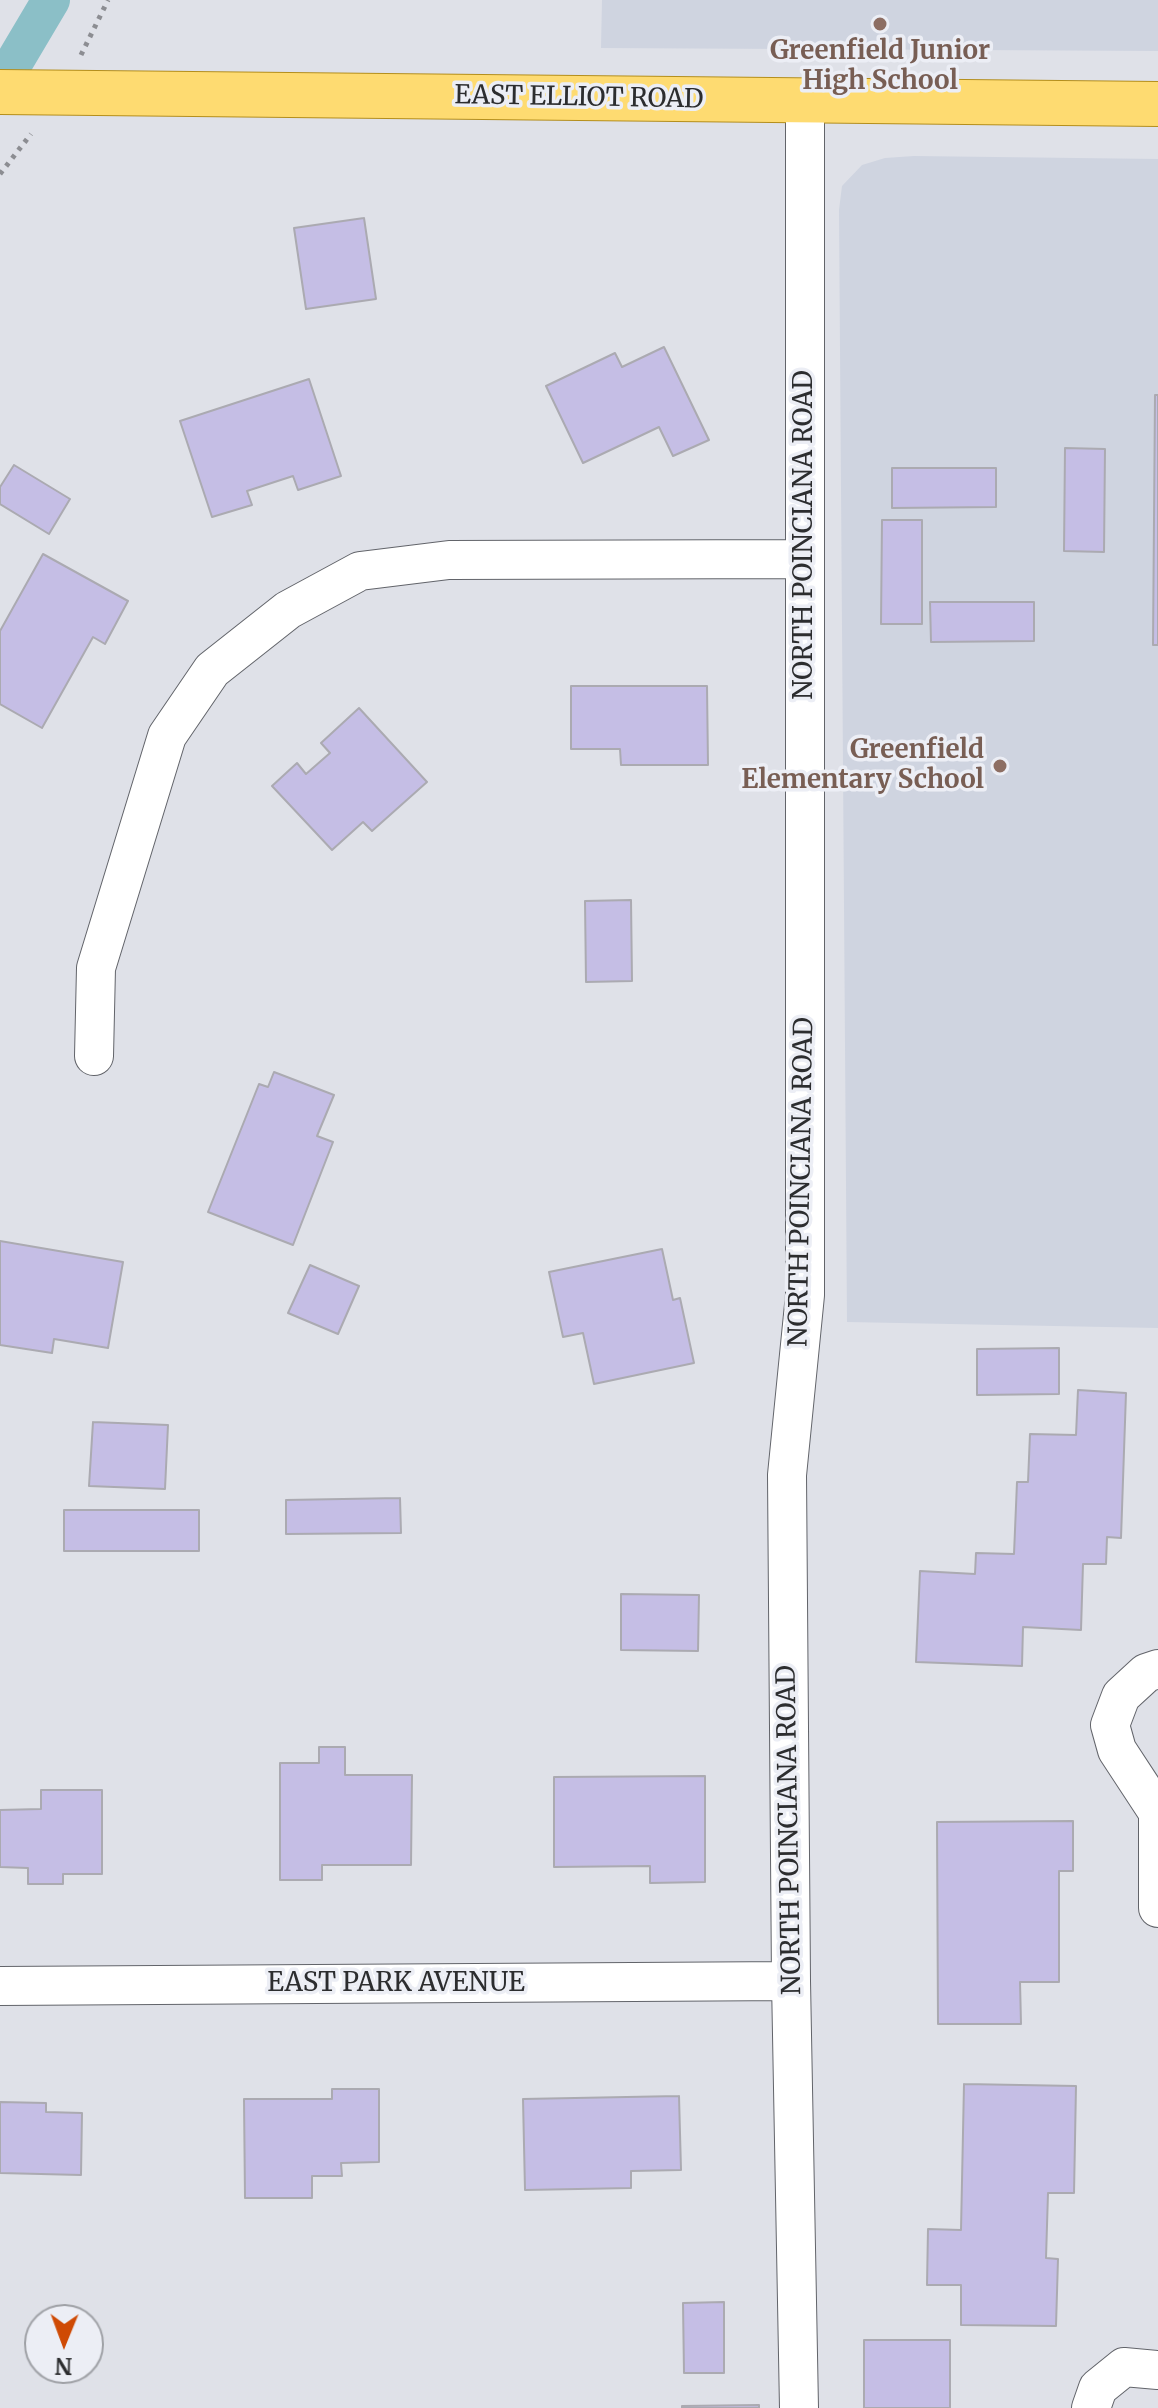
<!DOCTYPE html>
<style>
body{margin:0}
#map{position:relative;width:1158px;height:2408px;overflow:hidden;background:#dfe1e8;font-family:Merriweather,serif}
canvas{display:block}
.north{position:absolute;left:24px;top:2304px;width:80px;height:80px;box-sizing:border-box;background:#eceef5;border:2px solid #9fa1a6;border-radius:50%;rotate:181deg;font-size:22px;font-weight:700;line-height:32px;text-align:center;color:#2c2d2f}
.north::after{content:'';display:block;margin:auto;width:28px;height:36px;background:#cf4a04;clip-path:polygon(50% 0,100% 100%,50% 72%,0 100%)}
</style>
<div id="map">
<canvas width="1158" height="2408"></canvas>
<div class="north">N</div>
</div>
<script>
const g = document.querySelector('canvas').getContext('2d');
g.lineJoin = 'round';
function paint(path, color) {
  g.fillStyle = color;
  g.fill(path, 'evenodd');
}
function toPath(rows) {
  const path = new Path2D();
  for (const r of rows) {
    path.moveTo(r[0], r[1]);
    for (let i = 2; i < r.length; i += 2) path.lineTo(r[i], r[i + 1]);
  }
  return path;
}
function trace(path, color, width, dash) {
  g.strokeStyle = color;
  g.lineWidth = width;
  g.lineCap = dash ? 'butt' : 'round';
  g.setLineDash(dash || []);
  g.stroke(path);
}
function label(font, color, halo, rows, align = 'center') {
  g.font = font + ' Merriweather,serif';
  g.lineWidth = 7;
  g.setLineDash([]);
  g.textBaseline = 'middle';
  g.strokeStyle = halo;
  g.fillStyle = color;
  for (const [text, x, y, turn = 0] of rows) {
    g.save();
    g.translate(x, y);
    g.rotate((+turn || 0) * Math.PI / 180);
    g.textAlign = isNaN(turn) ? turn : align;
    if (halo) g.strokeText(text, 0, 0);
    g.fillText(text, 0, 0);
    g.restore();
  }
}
const built = toPath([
 [602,0,1158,0,1158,51,601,48],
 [914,156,1158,159,1158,1328,847,1322,839,210,842,186,862,165,885,158]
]);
const canal = toPath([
 [0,86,51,0]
]);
const building = toPath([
 [364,218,376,299,306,309,294,228,364,218],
 [664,347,709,440,673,456,659,427,583,463,546,386,615,353,622,367,664,347],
 [309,379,341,476,298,490,293,476,247,491,252,505,212,517,180,421,309,379],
 [1155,395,1158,395,1158,645,1153,645,1155,395],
 [1065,448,1105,449,1104,552,1064,551,1065,448],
 [14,465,70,499,49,534,0,504,0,487,14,465],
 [892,468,996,468,996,507,892,508,892,468],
 [882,520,922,520,922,624,881,624,882,520],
 [43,554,128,601,105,644,93,637,42,728,0,704,0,631,43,554],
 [930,602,1034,602,1034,641,931,642,930,602],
 [571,686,707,686,708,765,621,765,620,749,571,749,571,686],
 [359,708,427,782,372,831,363,822,332,850,272,786,297,763,306,774,330,753,321,743,359,708],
 [631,900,632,981,586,982,585,901,631,900],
 [274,1072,334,1095,317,1136,333,1142,293,1245,208,1212,259,1084,268,1087,274,1072],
 [0,1241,123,1262,108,1348,54,1339,52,1353,0,1345,0,1241],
 [662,1249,673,1300,680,1298,694,1363,594,1384,583,1333,563,1337,549,1272,662,1249],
 [310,1265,359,1286,338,1334,288,1313,310,1265],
 [1059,1348,1059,1394,977,1395,977,1349,1059,1348],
 [1078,1390,1126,1393,1121,1538,1107,1537,1106,1564,1083,1564,1081,1630,1023,1627,1022,1666,916,1662,920,1571,975,1574,976,1553,1014,1554,1017,1482,1028,1482,1030,1434,1076,1435,1078,1390],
 [93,1422,168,1425,165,1489,89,1486,93,1422],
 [400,1498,401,1533,286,1534,286,1500,400,1498],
 [64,1510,199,1510,199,1551,64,1551,64,1510],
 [621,1594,699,1595,698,1651,621,1650,621,1594],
 [319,1747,345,1747,345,1775,412,1775,411,1865,322,1865,322,1880,280,1880,280,1763,319,1763,319,1747],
 [705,1776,705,1882,650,1883,650,1866,554,1867,554,1777,705,1776],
 [41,1790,102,1790,102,1874,63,1874,63,1884,28,1884,28,1868,0,1867,0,1810,41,1809,41,1790],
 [1073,1821,1073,1871,1059,1871,1059,1982,1020,1982,1021,2024,938,2024,937,1822,1073,1821],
 [964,2084,1076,2086,1074,2193,1048,2193,1046,2258,1058,2259,1056,2326,961,2325,961,2285,927,2285,928,2229,961,2230,964,2084],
 [332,2089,379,2089,379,2162,341,2163,342,2176,312,2176,312,2198,245,2198,244,2099,332,2099,332,2089],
 [679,2096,681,2170,631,2171,631,2188,525,2190,523,2099,679,2096],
 [0,2102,46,2103,46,2112,82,2113,81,2175,0,2173,0,2102],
 [724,2302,724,2373,684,2373,683,2303,724,2302],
 [864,2340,950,2340,950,2408,864,2408,864,2340],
 [759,2405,759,2408,682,2408,682,2406,759,2405]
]);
const path = toPath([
 [81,55,108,0],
 [0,174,31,134]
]);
const minor = toPath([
 [94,1056,96,968,167,736,212,670,288,610,360,571,449,560,805,559],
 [1158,1809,1158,1908],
 [1157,1811,1117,1750,1110,1725,1121,1696,1146,1673,1158,1669],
 [0,1986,791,1981],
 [799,2408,791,1981,787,1475,805,1295,805,100],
 [1091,2408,1098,2388,1124,2367,1158,2370]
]);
const major = toPath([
 [0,92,1158,104]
]);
const markers = [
 [880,24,8,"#8d6e63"],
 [1000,766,8,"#8d6e63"]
];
const educationNames = [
 ["Greenfield Junior",880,52],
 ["High School",880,82],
 ["Greenfield",984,751,"right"],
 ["Elementary School",984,781,"right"]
];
const streetNames = [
 ["EAST ELLIOT ROAD",579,98,1],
 ["NORTH POINCIANA ROAD",805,535,-90],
 ["NORTH POINCIANA ROAD",802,1182,-89],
 ["NORTH POINCIANA ROAD",790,1830,-91],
 ["EAST PARK AVENUE",396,1984]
];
paint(built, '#cfd4e0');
trace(canal, '#8bbfc7', 38);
paint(building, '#c5bee5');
trace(building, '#abaab1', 2);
trace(minor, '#62646a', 40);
trace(major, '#b48e1c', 46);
trace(path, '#8c8d92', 5, [4, 6]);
trace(minor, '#fff', 38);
trace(major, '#fedb71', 44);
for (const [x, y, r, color] of markers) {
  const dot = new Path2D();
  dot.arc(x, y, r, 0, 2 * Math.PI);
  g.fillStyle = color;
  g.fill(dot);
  trace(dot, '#eceef5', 3);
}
label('bold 26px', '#785e54', '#eceef5', educationNames);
label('26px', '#2c2d2f', '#eceef5', streetNames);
</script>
